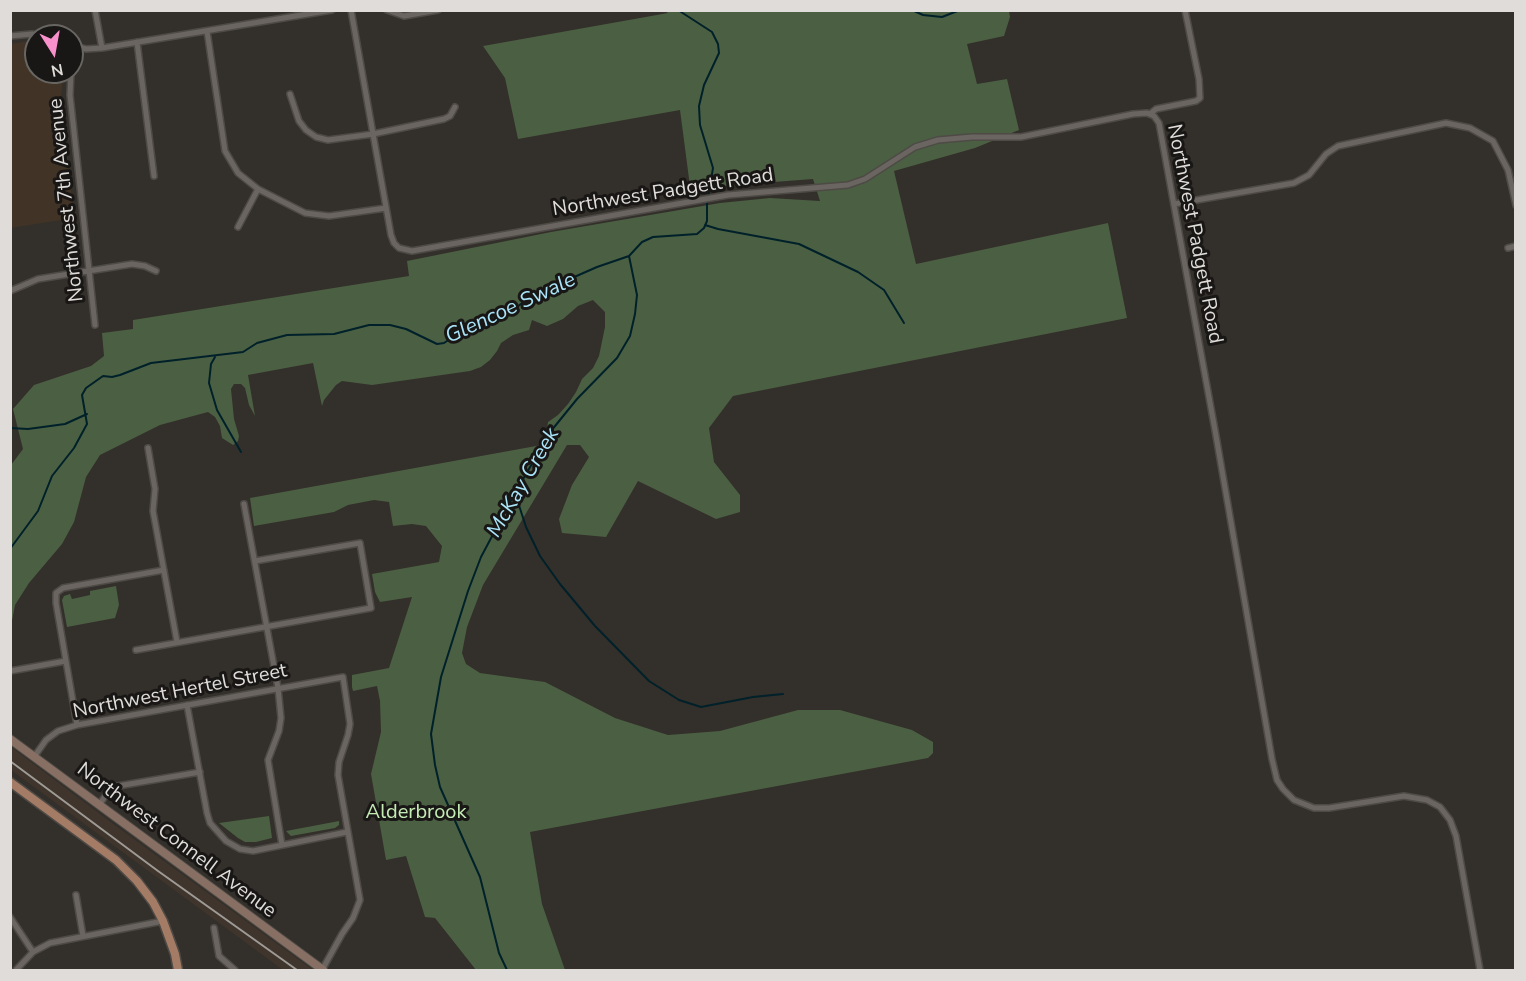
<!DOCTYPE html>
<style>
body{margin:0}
#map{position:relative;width:1526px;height:981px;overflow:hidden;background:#332f2a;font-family:"Nunito Sans",sans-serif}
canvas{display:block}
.frame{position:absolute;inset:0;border:12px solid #dfdcd9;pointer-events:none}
.north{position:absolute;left:24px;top:24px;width:60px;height:60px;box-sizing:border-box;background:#191715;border:2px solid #686663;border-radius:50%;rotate:169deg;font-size:16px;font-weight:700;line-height:24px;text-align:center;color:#dfdcd9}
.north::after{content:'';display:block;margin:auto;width:21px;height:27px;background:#f890cc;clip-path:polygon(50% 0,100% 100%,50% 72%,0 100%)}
</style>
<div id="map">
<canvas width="1526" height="981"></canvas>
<div class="frame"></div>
<div class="north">N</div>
</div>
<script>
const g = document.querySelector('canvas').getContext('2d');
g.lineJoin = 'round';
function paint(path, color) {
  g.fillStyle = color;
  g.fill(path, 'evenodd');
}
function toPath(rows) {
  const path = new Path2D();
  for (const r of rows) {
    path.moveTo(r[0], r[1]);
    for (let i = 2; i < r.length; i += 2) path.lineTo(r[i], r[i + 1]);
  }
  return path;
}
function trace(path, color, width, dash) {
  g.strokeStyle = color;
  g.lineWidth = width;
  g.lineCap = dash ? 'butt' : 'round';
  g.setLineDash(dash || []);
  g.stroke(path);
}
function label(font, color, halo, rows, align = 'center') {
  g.font = font + ' "Nunito Sans",sans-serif';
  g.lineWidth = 6;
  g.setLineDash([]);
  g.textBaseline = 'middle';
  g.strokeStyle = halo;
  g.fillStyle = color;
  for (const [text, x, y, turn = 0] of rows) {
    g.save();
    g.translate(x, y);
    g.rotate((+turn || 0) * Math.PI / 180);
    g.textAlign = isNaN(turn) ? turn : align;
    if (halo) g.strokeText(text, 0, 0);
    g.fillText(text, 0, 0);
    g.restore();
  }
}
const built = toPath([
 [11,747,116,826,313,970,283,970,11,770]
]);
const education = toPath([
 [23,42,36,42,36,72,64,72,61,95,74,218,11,228,11,44]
]);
const green = toPath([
 [665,11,1009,11,1010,17,1004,36,967,44,977,84,1007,79,1019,130,975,148,894,171,916,264,1108,223,1127,318,733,396,709,428,714,462,740,495,740,512,716,519,638,481,606,537,562,533,559,519,572,485,589,457,580,445,567,445,483,585,467,627,462,653,466,664,480,673,545,682,615,718,668,735,720,731,798,710,840,710,912,730,933,742,933,753,928,758,530,832,542,904,565,970,476,970,435,918,425,917,406,856,386,860,371,774,381,732,380,701,377,686,353,691,352,687,352,675,389,668,412,597,380,602,375,592,372,574,439,562,442,546,426,526,412,524,393,526,389,502,374,500,348,505,334,512,254,526,250,498,547,444,546,435,548,422,558,415,568,404,576,392,582,379,593,368,599,356,605,327,605,312,593,300,578,306,563,319,547,326,532,320,529,330,513,335,501,343,497,351,490,360,481,367,470,371,372,385,342,381,336,385,324,400,322,406,313,363,248,375,255,416,249,405,245,388,241,384,234,384,231,389,234,419,239,436,238,441,233,445,222,438,220,426,215,417,208,412,160,425,100,455,86,477,74,522,62,544,29,583,15,605,11,626,11,465,23,449,13,409,34,385,91,366,104,356,102,333,133,329,133,320,409,276,407,261,551,232,720,203,770,198,820,201,813,179,721,186,691,194,680,110,518,139,505,78,483,46,668,13],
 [116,586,119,605,115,618,67,627,62,600,64,596,70,594,72,599,90,595,90,591],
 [269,816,272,838,256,842,245,842,238,838,219,823],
 [339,821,339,825,335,828,291,836,286,831]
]);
const stream = toPath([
 [912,10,923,15,942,17,960,10],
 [705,225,718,229,799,244,858,272,884,290,904,323],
 [215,357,211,364,209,383,217,410,241,452],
 [10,428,28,429,65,424,87,414],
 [515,493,526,527,540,556,560,584,595,626,649,681,679,700,701,707,753,697,783,694],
 [10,549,38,511,52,476,74,448,87,424,82,395,86,388,103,376,112,377,120,375,151,363,243,352,257,343,287,335,334,334,369,325,390,325,406,329,437,344,444,343,466,328,484,319,512,311,531,296,597,267,629,256],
 [507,970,499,953,480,877,440,787,435,765,431,734,441,677,468,591,481,557,515,493,551,431,577,399,617,358,630,336,635,314,637,295,629,256,642,242,653,237,697,234,704,228,707,221,707,204,713,168,700,125,699,106,704,85,719,53,718,44,712,32,678,10]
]);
const street = toPath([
 [95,10,102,48],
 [351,10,391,235,394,243,399,248,412,251,728,195,848,185,865,179,915,147,938,140,972,137,1021,137,1133,114,1147,113,1154,116,1159,123,1215,430,1272,759,1277,780,1283,789,1294,800,1314,808,1329,808,1404,796,1427,800,1440,807,1450,820,1456,836,1480,970],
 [387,10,404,16,438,10],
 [207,31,225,151,238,173,258,189,305,213,329,216,386,208],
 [10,36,32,34,44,36],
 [137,42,154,176],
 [72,45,86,49,102,48,332,10],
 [72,68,77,47],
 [71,72,70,95,95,325],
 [290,94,299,121,306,130,316,137,328,140,373,134,444,119,450,116,455,107],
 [1150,114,1156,109,1196,101,1200,98,1199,79,1185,10],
 [1174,204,1294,183,1309,175,1326,154,1338,146,1446,123,1470,128,1493,141,1508,170,1516,205],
 [238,227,258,189],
 [1508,248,1516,246],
 [10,291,38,279,132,264,145,266,156,271],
 [148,448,155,489,153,511,177,642],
 [244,504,278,688,281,718,279,731,268,760,282,845],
 [136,650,371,608,360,543,255,561],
 [10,671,66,661],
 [187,705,207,813,210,823,226,841,240,849,253,851,347,832],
 [77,725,56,603,56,593,63,588,164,570],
 [34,757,46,740,58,731,77,725,343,677,350,724,348,735,339,762,338,775,360,900,353,918,342,934,322,970],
 [99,805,108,792,118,786,200,772],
 [76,895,83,936],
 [10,917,33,952],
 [214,928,219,956,235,970],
 [16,970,33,952,50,943,163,921]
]);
const secondary = toPath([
 [10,739,323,970]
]);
const primary = toPath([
 [10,782,116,860,137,881,153,902,163,921,175,954,178,970]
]);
const rail = toPath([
 [10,761,158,871,297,970]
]);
const streetNames = [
 ["Northwest Padgett Road",663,193,-9],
 ["Northwest 7th Avenue",67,200,-96],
 ["Northwest Padgett Road",1194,234,79],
 ["Northwest Hertel Street",180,692,-11],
 ["Northwest Connell Avenue",176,841,37]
];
const parkNames = [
 ["Alderbrook",416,813]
];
const waterNames = [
 ["Glencoe Swale",511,309,-25],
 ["McKay Creek",524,483,-60]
];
paint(built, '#3f352c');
paint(education, '#413426');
paint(green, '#4b5f43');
trace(stream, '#00212a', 2);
trace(street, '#4e4a46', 8);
trace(secondary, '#4e4a46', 10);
trace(primary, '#4e4a46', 11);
trace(street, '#6a6560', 5);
trace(secondary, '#877063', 8);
trace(primary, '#a47b65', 8);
trace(rail, '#9e9a96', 2);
label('20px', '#dfdcd9', '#191715', streetNames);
label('20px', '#c5ebb5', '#191715', parkNames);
label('italic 21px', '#aae5f9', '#191715', waterNames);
</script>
